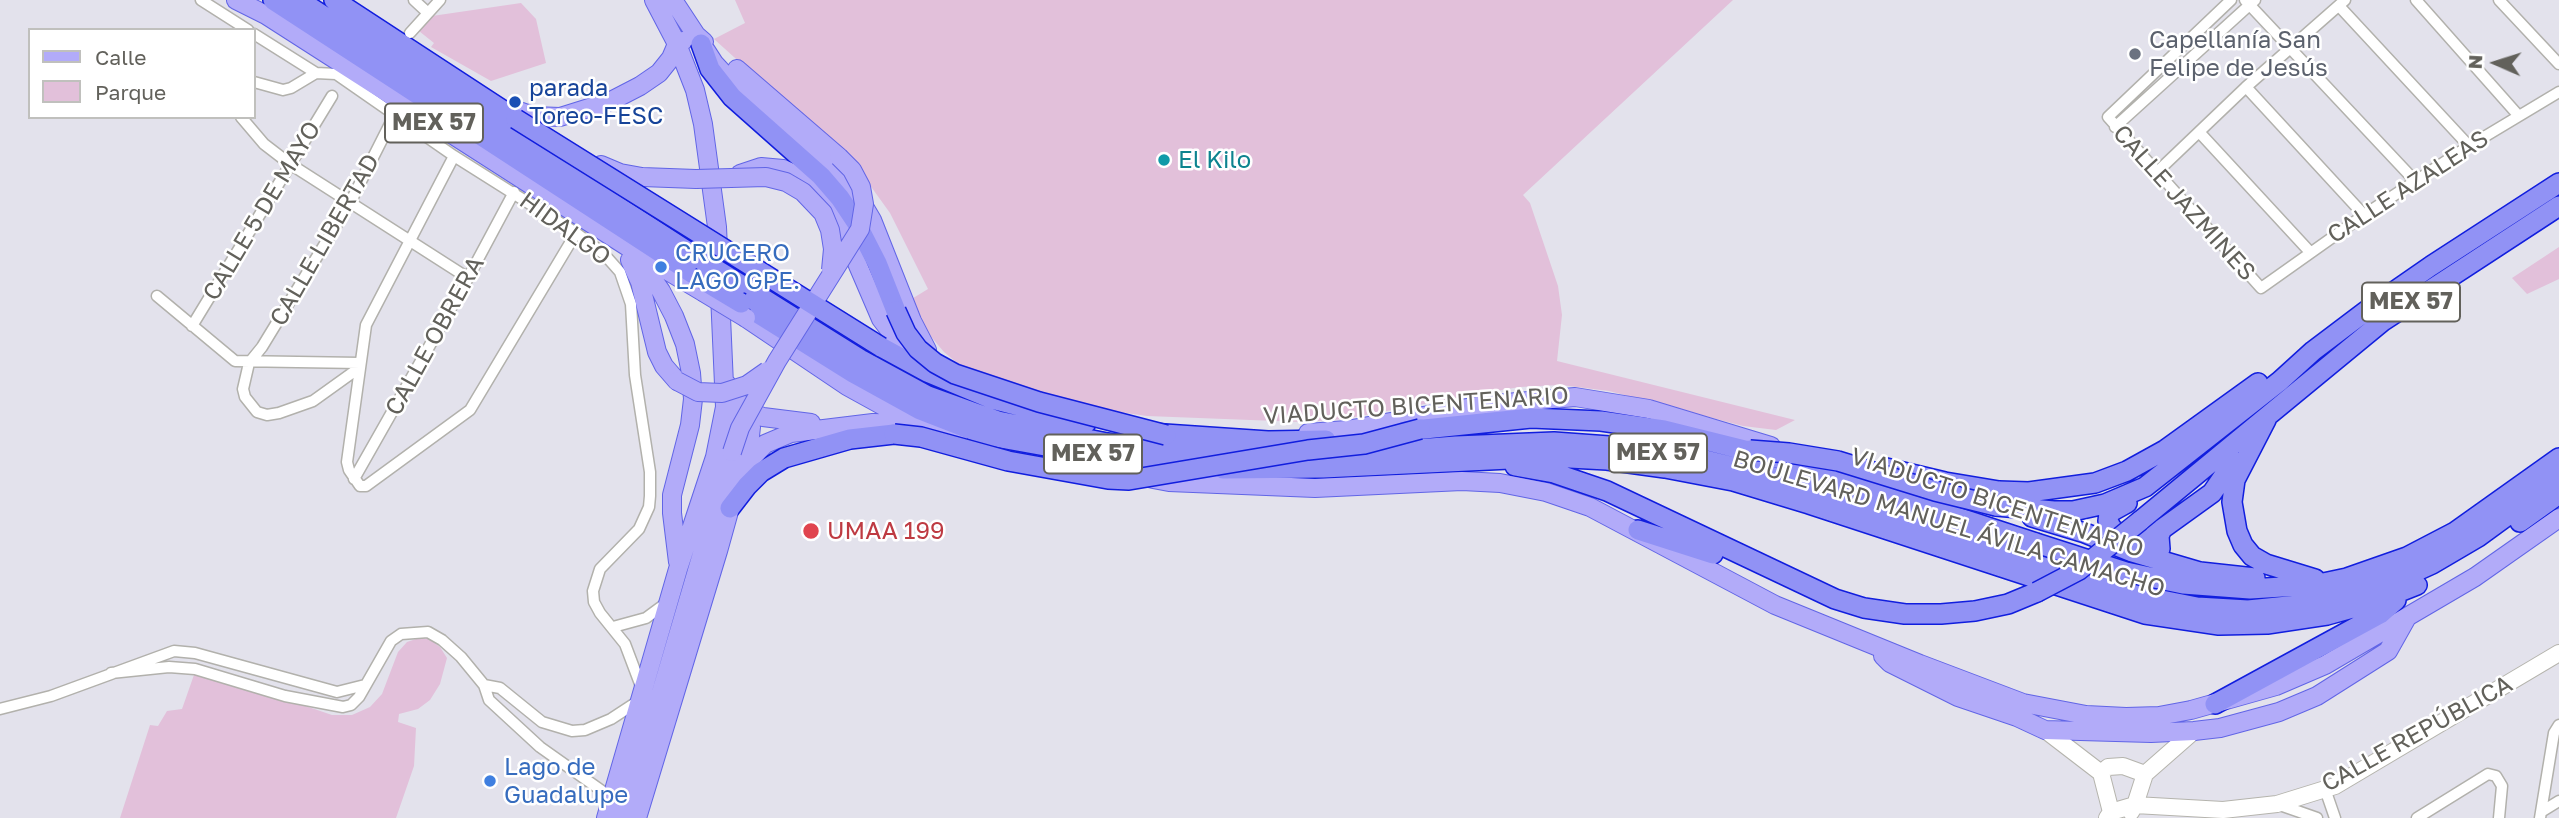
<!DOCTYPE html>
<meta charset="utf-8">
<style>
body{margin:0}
#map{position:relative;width:2559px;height:818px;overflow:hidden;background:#e3e2ec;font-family:"Golos Text",sans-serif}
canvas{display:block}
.legend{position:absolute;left:28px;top:28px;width:228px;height:91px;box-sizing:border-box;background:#fff;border:2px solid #c0c0bd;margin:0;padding:9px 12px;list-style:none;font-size:21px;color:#62615b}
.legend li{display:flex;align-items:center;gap:14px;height:35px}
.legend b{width:35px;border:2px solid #c0c0bd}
.north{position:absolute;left:2461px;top:28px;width:70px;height:70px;-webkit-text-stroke:5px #fff;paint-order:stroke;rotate:273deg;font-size:19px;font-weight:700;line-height:28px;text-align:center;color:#62615b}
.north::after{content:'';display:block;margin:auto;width:24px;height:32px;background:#62615b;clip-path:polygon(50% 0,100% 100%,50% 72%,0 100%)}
</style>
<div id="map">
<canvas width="2559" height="818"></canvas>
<ul class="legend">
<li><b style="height:9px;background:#b2abf9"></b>Calle</li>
<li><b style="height:19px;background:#e2c0da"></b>Parque</li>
</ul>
<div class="north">N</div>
</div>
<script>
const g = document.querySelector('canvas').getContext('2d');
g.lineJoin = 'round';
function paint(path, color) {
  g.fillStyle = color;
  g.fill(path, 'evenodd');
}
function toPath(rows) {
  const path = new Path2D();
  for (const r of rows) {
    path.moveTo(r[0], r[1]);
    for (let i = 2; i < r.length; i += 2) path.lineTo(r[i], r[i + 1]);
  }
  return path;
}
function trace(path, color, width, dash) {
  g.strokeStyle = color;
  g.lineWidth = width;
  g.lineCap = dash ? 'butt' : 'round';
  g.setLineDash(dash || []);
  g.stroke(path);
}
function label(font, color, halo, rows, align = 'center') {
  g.font = font + ' "Golos Text",sans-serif';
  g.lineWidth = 5;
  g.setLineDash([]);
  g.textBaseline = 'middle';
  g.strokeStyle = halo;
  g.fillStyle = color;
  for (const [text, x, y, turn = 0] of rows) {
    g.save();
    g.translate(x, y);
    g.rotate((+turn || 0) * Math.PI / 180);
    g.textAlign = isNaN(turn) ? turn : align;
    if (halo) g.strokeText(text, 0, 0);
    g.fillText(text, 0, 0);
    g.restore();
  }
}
const green = toPath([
 [735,0,1733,0,1523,195,1530,203,1558,286,1562,315,1557,361,1795,420,1776,430,1743,426,1609,391,1561,385,1520,387,1483,393,1344,419,1302,422,1147,416,1098,409,968,372,944,352,921,325,910,300,928,289,890,213,859,170,714,39,745,23],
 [521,3,536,19,546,63,491,81,431,47,434,43,419,31,432,16],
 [2559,247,2559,279,2527,294,2512,278],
 [419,638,429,639,440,647,447,658,440,684,430,700,418,709,399,714,398,722,416,728,414,766,396,818,120,818,150,725,158,726,167,711,182,709,195,672,220,677,332,715,352,715,370,707,382,694,398,652,407,642]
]);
const street = toPath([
 [201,0,248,30],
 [414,0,428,13],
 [2231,0,2108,117,2261,288,2364,215,2469,146,2559,92],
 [2245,0,2416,182],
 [2416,0,2518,115],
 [2499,0,2559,64],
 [2339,6,2469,146],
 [410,33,440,0],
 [254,34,316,73,336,74,454,156,576,233,604,254,620,272,631,304,635,375,650,472,650,496,649,507,639,529,600,569,593,591,594,602,600,613,625,644,642,689],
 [254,82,283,90,291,88,316,73],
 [2246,87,2364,215],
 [241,117,264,144,290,164,468,278],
 [2115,127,2255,0],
 [2200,133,2310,252],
 [454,156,366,325,347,462,349,470,360,486,366,486,470,410,576,233],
 [2158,171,2246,87,2345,0],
 [157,296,235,361,360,363],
 [192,326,332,96],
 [359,368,313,401,279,413,267,415,257,412,245,397,243,389,249,363,262,347,351,201,395,114],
 [354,479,468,278,514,192],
 [613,627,646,618,665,604],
 [111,673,169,667,195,669,285,696,343,707,351,705,359,697,391,641,401,634,428,632,442,640,461,657,484,685,489,700,540,747,612,798],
 [484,685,500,688,542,722,572,731,585,730,611,719,640,700],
 [0,709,51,696,174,651,195,653,337,692,365,685],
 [2325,789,2335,818],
 [2277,804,2317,818],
 [2541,812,2559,801],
 [2417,818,2488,774,2496,776,2502,786,2499,818],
 [2540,818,2554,733,2559,725]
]);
const secondary = toPath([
 [2045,730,2101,773,2111,812],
 [2101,773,2108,767,2123,766,2145,774],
 [2131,812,2135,805,2145,774,2194,731],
 [2107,818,2111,812,2135,805,2223,810,2277,804,2335,786,2559,653]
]);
const primary = toPath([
 [236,0,266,15,631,249,703,292],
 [673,0,696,35,704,42],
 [696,35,714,63,726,76,839,175,859,198,872,220,912,321,927,350],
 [737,69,839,157],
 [516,110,533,116,560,117,611,101,640,86,659,73,671,58,677,44,683,41],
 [601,165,620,173,642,177,696,179],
 [740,174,761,167,783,169,807,180,823,194,835,212,881,319,910,357],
 [637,256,661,291,674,316,685,344,691,373,693,399,690,425,672,495,672,513,678,562],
 [630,260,640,282,657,352,664,366,677,381],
 [746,318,847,386,916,424,958,438],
 [726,383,734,398,750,412,763,417,811,423],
 [1308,433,1347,430,1483,405,1575,397,1649,409,1771,446],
 [746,464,765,444,791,433,873,423,909,424],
 [1153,479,1169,482,1315,488,1462,481,1500,483,1546,492,1590,507,1775,605,1920,664,2023,703,2086,715,2126,717,2159,716,2191,710,2276,686,2325,665,2475,577,2559,518],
 [1883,656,1890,663,1958,697,2017,717,2045,730,2151,733,2194,731,2220,728,2279,712,2317,696,2388,651,2406,619],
 [606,818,678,569,715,457,725,407,717,227,703,124,695,90,677,44,654,0],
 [624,818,732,452],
 [637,818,718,551,750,436,751,427,746,420,732,417]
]);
const highway = toPath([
 [273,0,701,279],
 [299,0,701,260],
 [334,0,516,119],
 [701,44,710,69,732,97,821,176,840,198,856,222,877,263,896,311],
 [740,284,860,359,928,396,975,413,998,421,1107,443,1169,451,1250,455],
 [741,303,853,373,920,410,974,431,995,437,1106,457,1186,467],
 [881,347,927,372,992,399,1086,423],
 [2266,420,2235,480,2232,502,2237,531,2243,545,2252,556,2266,564,2315,579],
 [1405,431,1531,418,1601,421,1664,430,1777,458,2036,543],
 [1150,433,1268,441,1326,440],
 [1343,455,1456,446,1554,442,1609,446,1697,458,1767,475,1906,517,2131,594,2197,607,2248,610,2318,603,2399,579,2432,564,2478,537,2559,478],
 [1515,466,1554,473,1607,491,1835,599,1864,608,1905,614,1941,614,1975,611,2008,604,2037,592],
 [1886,468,1945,482,1999,491,2029,492,2095,483,2127,471,2165,450,2258,383],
 [1223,469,1323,468,1551,457,1607,460,1665,468,1733,481,1809,504,2145,614,2219,625,2267,624,2327,615,2374,602,2417,585],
 [2127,503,2109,513,2108,521,2112,529,2126,537,2142,540,2151,538,2162,529],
 [1996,506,2054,511,2073,511,2105,504,2145,487,2280,381,2313,351,2366,311,2431,266,2559,183],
 [730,508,747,486,761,472,784,458,850,439,894,434],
 [2032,517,2085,533,2132,552,2200,572,2255,578],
 [2140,521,2383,321,2559,206],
 [2520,522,2559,494],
 [1638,530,1713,554],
 [2160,549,2159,536,2162,529,2212,493,2234,461],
 [2126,572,2183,584,2250,589,2314,585,2347,578,2407,557,2455,532,2559,458],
 [2215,704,2380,614,2396,600]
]);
const primaryBridge = toPath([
 [696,179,766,177,786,182,803,192,823,213,830,230,833,249,831,270],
 [703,292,746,318],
 [677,381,698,392,722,393,747,385,767,371],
 [732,452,740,428,777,361,860,229,864,204,861,187,852,170,839,157]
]);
const highwayBridge = toPath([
 [516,119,881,347],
 [701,260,740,284],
 [701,279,741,303],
 [896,311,906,333,918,349,935,363,955,374,1039,402,1166,435],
 [894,434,921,437,1008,461,1108,479,1129,480,1308,450,1364,444,1420,429],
 [1750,450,1789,453,1838,461,1935,491,1996,506],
 [2036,543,2126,572],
 [2037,592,2079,570,2140,521]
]);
const markers = [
 [2135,54,7,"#6b7280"],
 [515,102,7,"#1a4fb4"],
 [1164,160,7,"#0f9aa8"],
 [661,267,7,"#3f7fe0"],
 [811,531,9,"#e0444e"],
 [490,781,7,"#3f7fe0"]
];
const shields = [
 [434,123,98],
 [2411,302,98],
 [1658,453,98],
 [1093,454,98]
];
const shieldNames = [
 ["MEX 57",434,123],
 ["MEX 57",2411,302],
 ["MEX 57",1658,453],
 ["MEX 57",1093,454]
];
const worshipNames = [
 ["Capellanía San",2149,40],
 ["Felipe de Jesús",2149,68]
];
const transitNames = [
 ["parada",529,88],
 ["Toreo-FESC",529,116]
];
const cultureNames = [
 ["El Kilo",1178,160]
];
const streetNames = [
 ["CALLE AZALEAS",2408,187,-33],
 ["CALLE JAZMINES",2184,203,48],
 ["CALLE 5 DE MAYO",262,211,-59],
 ["HIDALGO",565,229,36],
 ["CALLE LIBERTAD",325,240,-60],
 ["CALLE OBRERA",435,336,-61],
 ["VIADUCTO BICENTENARIO",1416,406,-4],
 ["VIADUCTO BICENTENARIO",1997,503,18],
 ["BOULEVARD MANUEL ÁVILA CAMACHO",1949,524,17],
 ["CALLE REPÚBLICA",2417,734,-29]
];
const shopNames = [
 ["CRUCERO",675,253],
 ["LAGO GPE.",675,281],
 ["Lago de",504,767],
 ["Guadalupe",504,795]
];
const healthNames = [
 ["UMAA 199",827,531]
];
paint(green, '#e2c0da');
trace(street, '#b2b1ac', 13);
trace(secondary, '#b5b4ad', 18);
trace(primary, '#6165e6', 20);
trace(highway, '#111ede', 22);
trace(street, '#fff', 10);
trace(secondary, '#fff', 16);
trace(primary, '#b2abf9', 18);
trace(highway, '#9192f5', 19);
trace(primaryBridge, '#6165e6', 20, []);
trace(highwayBridge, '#111ede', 22, []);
trace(primaryBridge, '#b2abf9', 18);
trace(highwayBridge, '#9192f5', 19);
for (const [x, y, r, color] of markers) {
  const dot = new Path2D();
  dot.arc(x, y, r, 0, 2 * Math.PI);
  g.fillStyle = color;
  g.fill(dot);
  trace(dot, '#fff', 2.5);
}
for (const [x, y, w] of shields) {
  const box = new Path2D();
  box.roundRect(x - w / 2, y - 19.5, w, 39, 5);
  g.fillStyle = '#fff';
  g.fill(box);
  trace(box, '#62615b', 2);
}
label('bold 23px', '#62615b', null, shieldNames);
label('24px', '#5b616d', '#fff', worshipNames, 'left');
label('24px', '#164399', '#fff', transitNames, 'left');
label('24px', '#0d838f', '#fff', cultureNames, 'left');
label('24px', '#62615b', '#fff', streetNames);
label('24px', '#366cbe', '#fff', shopNames, 'left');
label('24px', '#be3a42', '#fff', healthNames, 'left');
</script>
